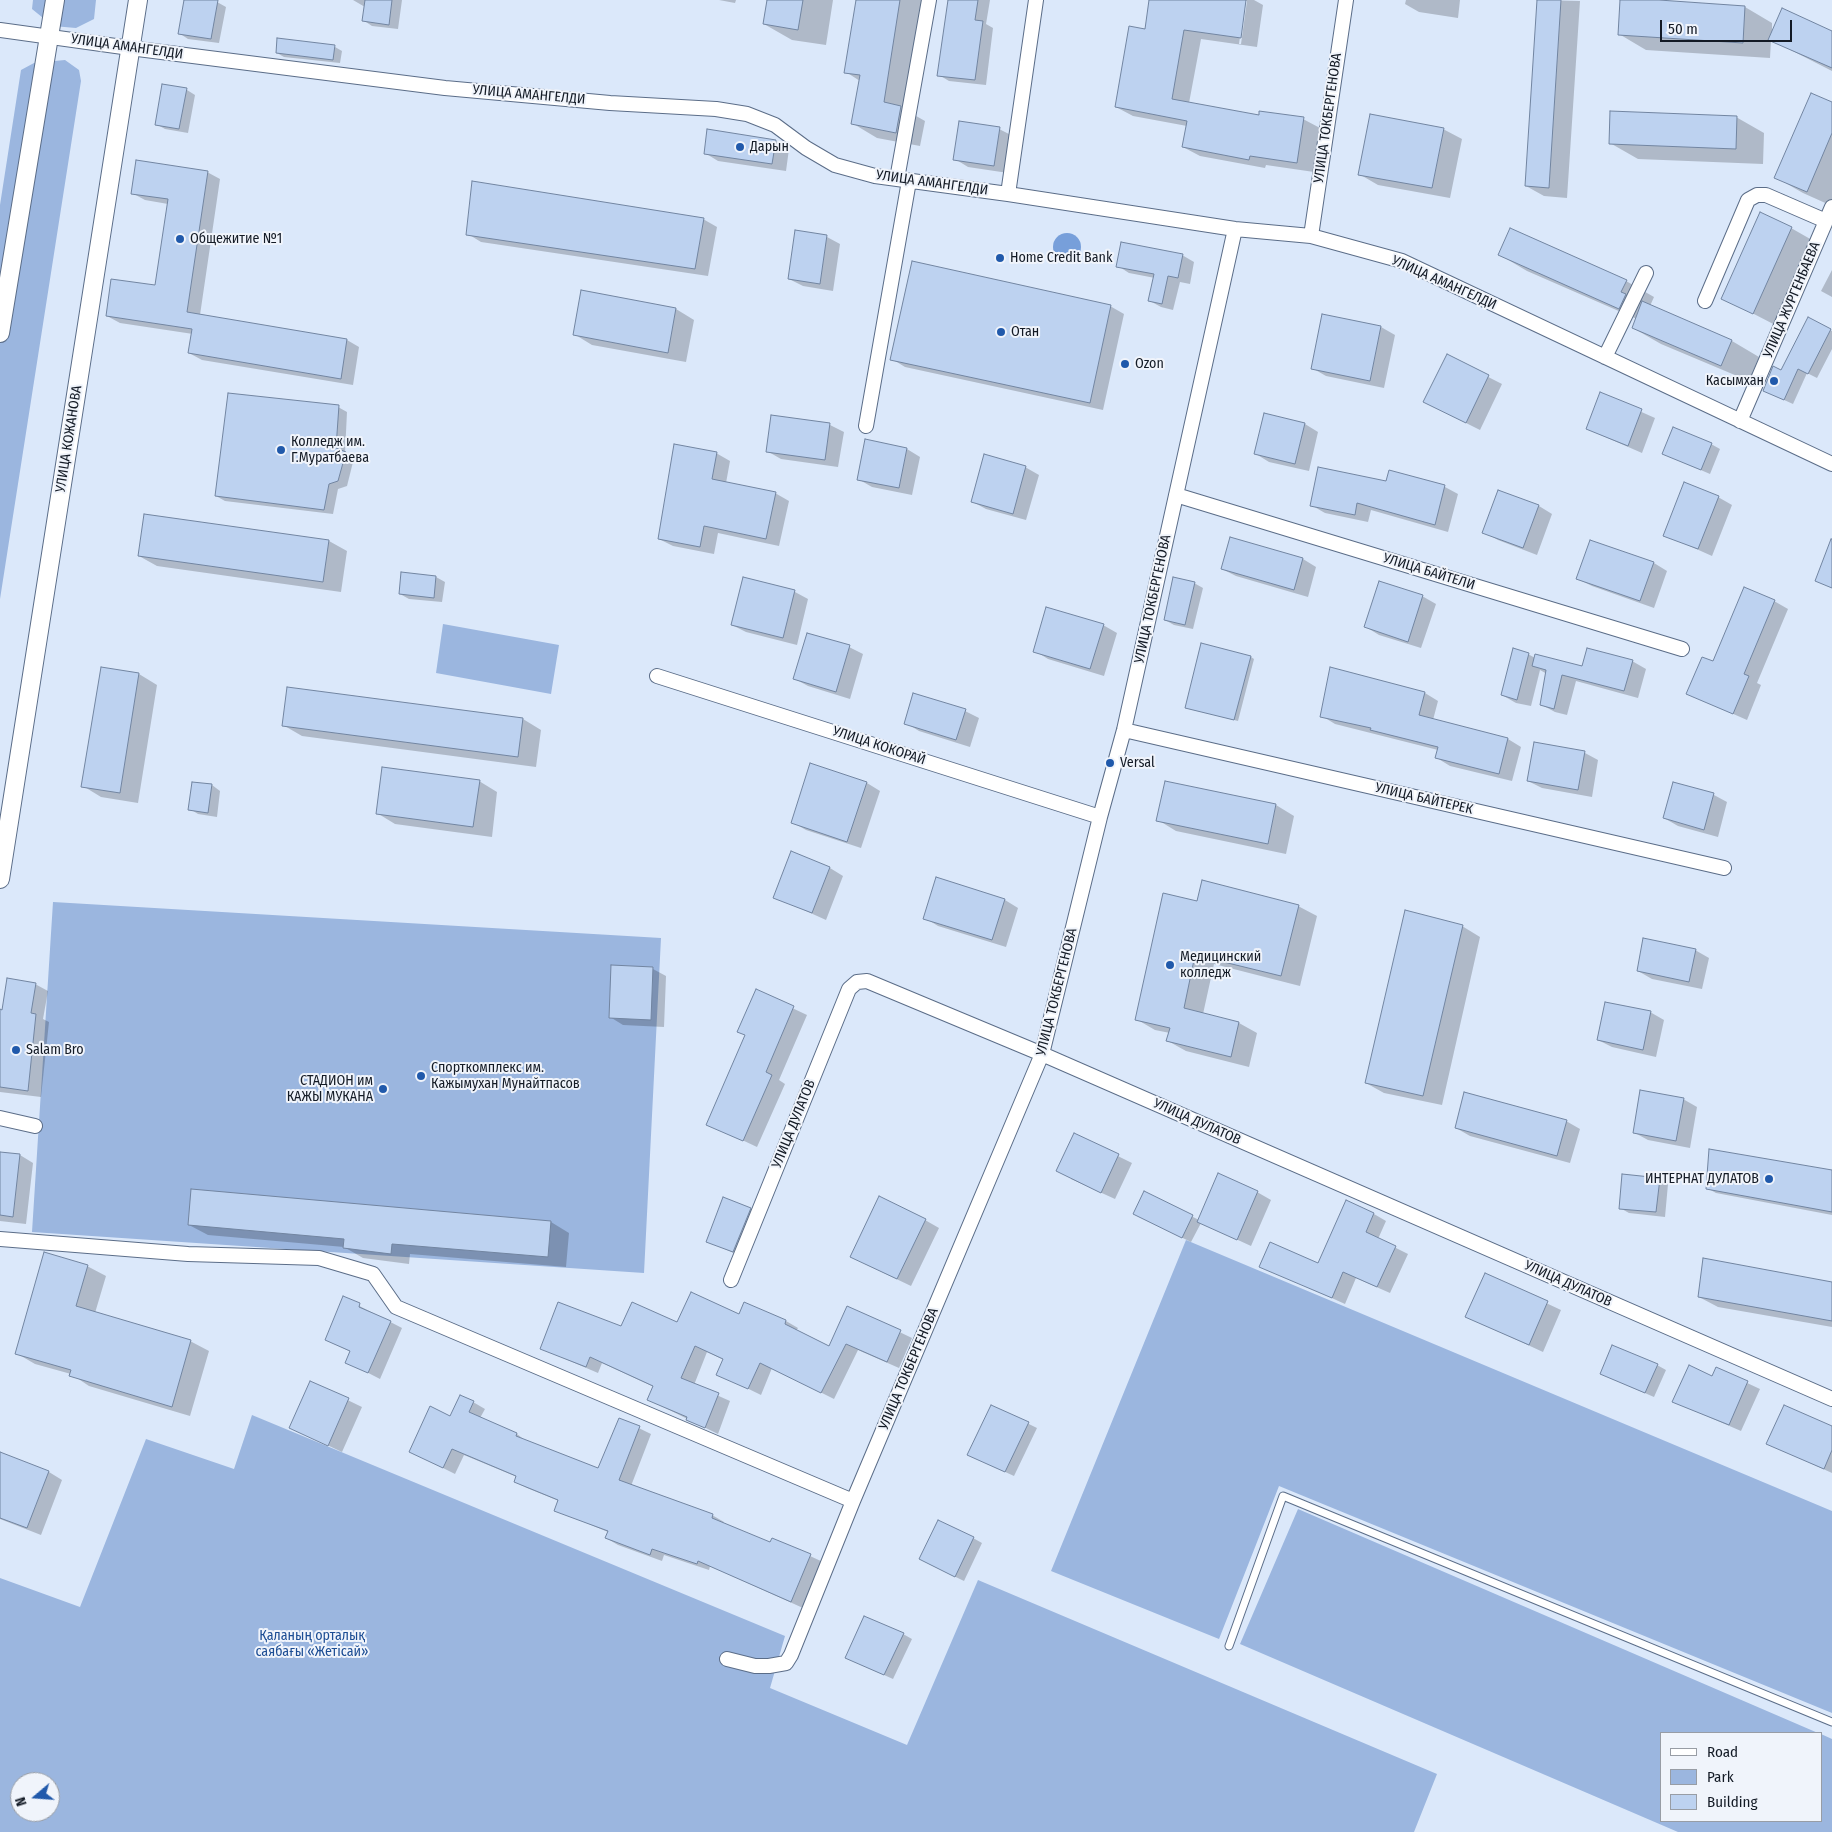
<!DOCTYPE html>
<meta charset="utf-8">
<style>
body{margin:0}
#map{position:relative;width:1832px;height:1832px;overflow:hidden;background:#dbe8fa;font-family:"Fira Sans Condensed",sans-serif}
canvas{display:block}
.legend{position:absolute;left:1660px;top:1732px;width:162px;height:90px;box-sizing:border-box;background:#f0f4fb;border:1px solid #989da5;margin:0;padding:6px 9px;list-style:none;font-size:15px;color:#131a25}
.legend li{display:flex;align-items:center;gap:10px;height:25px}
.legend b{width:25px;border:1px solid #989da5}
.north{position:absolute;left:10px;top:1772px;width:50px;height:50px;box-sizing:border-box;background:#f0f4fb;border:1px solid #989da5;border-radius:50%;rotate:252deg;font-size:14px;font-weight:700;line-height:20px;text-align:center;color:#131a25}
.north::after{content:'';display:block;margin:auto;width:18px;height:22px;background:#2059ab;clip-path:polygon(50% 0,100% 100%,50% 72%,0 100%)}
.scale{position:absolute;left:1660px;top:20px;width:132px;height:22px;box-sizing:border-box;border:2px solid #131a25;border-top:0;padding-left:6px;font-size:15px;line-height:18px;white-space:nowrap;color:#131a25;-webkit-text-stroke:4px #f0f4fb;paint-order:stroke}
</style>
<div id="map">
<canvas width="1832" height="1832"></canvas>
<ul class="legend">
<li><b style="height:6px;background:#fff"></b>Road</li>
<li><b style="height:14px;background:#9bb6df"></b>Park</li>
<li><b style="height:14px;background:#bdd2f0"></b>Building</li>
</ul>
<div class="north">N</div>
<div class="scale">50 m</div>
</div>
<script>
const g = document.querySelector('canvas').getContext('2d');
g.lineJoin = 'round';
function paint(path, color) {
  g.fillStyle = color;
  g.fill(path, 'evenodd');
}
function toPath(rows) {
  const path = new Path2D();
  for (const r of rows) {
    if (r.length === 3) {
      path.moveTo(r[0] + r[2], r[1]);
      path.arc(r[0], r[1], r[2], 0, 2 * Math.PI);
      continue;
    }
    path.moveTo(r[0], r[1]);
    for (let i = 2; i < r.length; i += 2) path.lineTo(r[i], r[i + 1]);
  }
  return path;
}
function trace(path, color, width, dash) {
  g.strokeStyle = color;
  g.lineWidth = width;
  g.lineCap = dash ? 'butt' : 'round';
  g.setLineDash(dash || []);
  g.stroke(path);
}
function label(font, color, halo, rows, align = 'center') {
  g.font = font + ' "Fira Sans Condensed",sans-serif';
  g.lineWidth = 4;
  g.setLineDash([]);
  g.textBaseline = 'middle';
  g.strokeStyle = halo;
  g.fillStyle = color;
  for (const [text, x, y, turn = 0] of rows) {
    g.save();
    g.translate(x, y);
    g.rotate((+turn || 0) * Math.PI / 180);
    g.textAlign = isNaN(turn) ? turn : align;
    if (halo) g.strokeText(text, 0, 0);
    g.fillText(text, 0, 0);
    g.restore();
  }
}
const green = toPath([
 [33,0,96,0,94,19,76,28,53,26,32,9],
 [65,60,79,70,81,81,0,599,0,205,21,70,34,63],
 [443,624,559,645,551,694,436,673],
 [53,902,661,938,644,1273,32,1232],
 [1186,1240,1832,1511,1832,1713,1279,1486,1219,1639,1051,1571],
 [252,1415,785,1636,770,1688,907,1745,978,1580,1437,1774,1414,1832,0,1832,0,1578,80,1607,146,1439,234,1469],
 [20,1782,50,1782,50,1812,20,1812],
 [1298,1509,1818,1733,1661,1733,1661,1821,1821,1821,1821,1734,1832,1739,1832,1832,1678,1832,1240,1644]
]);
const water = toPath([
 [1067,247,14]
]);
const shadow = toPath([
 [185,0,217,2,226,7,219,43,188,39,179,33],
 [353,0,402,0,398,29,372,26,363,20,365,7],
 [719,0,736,0,735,3],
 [768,0,833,0,826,45,792,40,764,24],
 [857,0,926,0,909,112,925,121,920,146,877,138,852,123,860,81,846,72],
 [950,0,990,0,986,24,993,28,986,85,949,81,939,75],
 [1151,0,1254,0,1263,5,1257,47,1201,39,1189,103,1260,117,1303,119,1320,128,1314,172,1266,165,1265,168,1200,156,1183,147,1187,126,1133,116,1116,107,1146,30],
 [1245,1,1247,1,1241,44,1239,44],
 [1406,0,1460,0,1458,18,1419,12,1405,4],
 [1538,0,1580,1,1567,198,1544,196,1526,186],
 [1621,0,1745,7,1772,23,1772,34,1832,32,1832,71,1771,40,1770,58,1646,50,1619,34],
 [278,39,335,47,342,51,340,63,284,57,277,53],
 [187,90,195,95,188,133,165,129,156,124],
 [1832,103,1832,206,1803,193,1775,177],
 [1736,117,1764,133,1763,164,1638,159,1610,143],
 [999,129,1013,136,1008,173,968,167,955,159],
 [1443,129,1462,139,1450,198,1378,185,1359,174],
 [776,141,789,149,786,171,718,161,705,153],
 [207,172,220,179,200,315,347,340,359,347,353,385,202,360,189,353,193,334,120,323,107,316,156,287,168,204,145,200,132,193],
 [703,219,717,227,708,276,481,242,468,234],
 [1791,228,1819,244,1781,328,1723,298],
 [827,237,840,244,833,291,803,286,789,279],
 [1182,255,1194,262,1190,284,1180,282,1173,310,1161,307,1150,301,1155,278,1129,273,1118,266],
 [1500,255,1626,281,1654,297,1650,306,1732,341,1759,357,1749,381,1661,344,1633,328,1637,319,1527,271],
 [1832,270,1832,297,1821,291],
 [582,292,676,309,694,320,686,362,592,345,574,334],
 [1110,306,1124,314,1103,410,905,367,892,359],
 [1323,315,1381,327,1395,335,1384,388,1326,376,1312,368],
 [1809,319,1832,331,1832,349,1817,378,1807,373,1793,404,1773,395],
 [1447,356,1502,384,1480,430,1438,409],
 [1601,394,1655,418,1642,453,1587,429],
 [338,407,347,412,345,453,354,458,347,486,338,489,333,514,225,501,216,496],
 [1265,415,1305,424,1318,432,1309,471,1269,462,1256,454],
 [772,416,830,425,844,432,838,467,781,459,767,451],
 [1711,444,1720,449,1710,474,1673,458],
 [907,449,920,457,912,495,872,487,858,479],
 [716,453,730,461,726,483,775,493,789,501,779,546,718,533,714,554,673,546,659,539],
 [1025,467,1039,475,1026,520,986,509,973,502],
 [1390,471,1445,487,1458,494,1448,532,1371,510,1368,522,1325,513,1311,505,1387,482],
 [1718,497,1732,505,1712,556,1665,535],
 [1539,506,1552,514,1537,555,1498,540,1484,532],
 [1231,539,1303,559,1316,567,1308,597,1236,576,1222,569],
 [329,541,347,551,341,592,157,566,139,556],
 [1654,563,1667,571,1654,608,1592,586,1578,579],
 [403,573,436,577,445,582,442,602,409,599,400,594],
 [1194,583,1203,588,1193,629,1174,625,1165,620],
 [795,592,808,599,797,645,746,632,732,625],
 [1422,596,1436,604,1421,648,1379,635,1366,627],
 [1774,601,1788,609,1757,683,1761,685,1747,720,1688,694],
 [1103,625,1117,633,1104,676,1048,659,1035,651],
 [849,647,863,654,850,699,808,686,795,679],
 [1528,654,1535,658,1583,667,1632,661,1646,669,1638,698,1576,681,1567,715,1555,712,1542,705,1547,674,1540,670,1531,706,1516,703,1502,695],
 [1251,657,1254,659,1238,721,1190,709],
 [139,674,157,685,138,803,101,797,83,786],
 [288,688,523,719,541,730,536,767,302,736,283,725],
 [1425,693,1438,701,1433,720,1508,739,1521,747,1512,781,1450,766,1437,758,1438,750,1335,724,1322,716],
 [965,711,979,718,970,747,919,731,906,723],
 [1585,753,1598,760,1592,797,1542,788,1528,781],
 [479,781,497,792,492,837,395,824,377,813],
 [1166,782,1276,805,1294,816,1286,854,1176,831,1158,820],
 [867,783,880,791,861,848,806,830,792,822],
 [1674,783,1714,795,1727,802,1718,837,1678,826,1664,818],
 [212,785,220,791,217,817,198,814,190,809],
 [830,868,843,876,826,920,775,897],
 [1005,900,1018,908,1006,947,938,926,925,918],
 [1198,902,1298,906,1317,916,1300,986,1214,964,1203,1014,1239,1023,1257,1033,1249,1067,1186,1051,1168,1041,1170,1033,1155,1030,1136,1019],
 [1462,926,1480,937,1442,1105,1384,1093,1366,1083],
 [1695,950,1709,958,1702,989,1652,979,1638,971],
 [653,969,666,976,664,1027,623,1025,610,1017],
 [35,984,48,991,43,1019,49,1022,41,1097,0,1092,0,1011,3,1011],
 [756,991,807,1015,779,1080,785,1084,757,1147,708,1124,746,1035],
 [1650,1012,1664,1020,1656,1057,1612,1047,1598,1040],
 [1683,1099,1697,1107,1690,1148,1648,1140,1635,1133],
 [1566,1121,1580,1129,1570,1163,1470,1136,1456,1128],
 [1075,1135,1132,1163,1115,1199,1071,1179],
 [0,1153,20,1155,33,1163,26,1224,0,1221],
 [1832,1171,1832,1215,1716,1193,1707,1188],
 [1660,1179,1668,1184,1665,1217,1629,1213,1620,1208],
 [1257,1192,1271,1200,1251,1246,1201,1223,1191,1242,1144,1219,1145,1193,1199,1220],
 [750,1209,764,1217,747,1259,707,1241],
 [1374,1214,1386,1221,1378,1239,1408,1254,1390,1293,1356,1278,1345,1304,1261,1266,1319,1265],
 [925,1220,939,1228,911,1286,865,1264],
 [551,1222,569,1233,566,1267,410,1254,409,1264,363,1258,344,1247,208,1235,189,1225],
 [87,1266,106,1276,95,1313,190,1341,209,1351,190,1416,89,1386,71,1374,35,1364,16,1353],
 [1486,1275,1561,1310,1543,1352,1467,1317],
 [1832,1283,1832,1327,1718,1307,1699,1297],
 [344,1298,402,1328,380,1379,347,1362,351,1352,326,1340],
 [847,1307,912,1338,899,1368,858,1350,834,1399,772,1368,761,1395,718,1374,724,1360,707,1352,694,1385,730,1401,718,1434,649,1400,654,1387,602,1363,598,1373,542,1349,622,1328,739,1316,786,1321,798,1328,796,1331,830,1348],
 [1657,1365,1666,1370,1654,1397,1610,1378],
 [1717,1369,1760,1389,1741,1431,1674,1402,1713,1377],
 [310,1382,362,1407,342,1452,291,1428],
 [473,1402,485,1409,480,1418,517,1434,527,1442,599,1470,620,1419,651,1434,631,1486,712,1515,724,1522,723,1524,771,1544,773,1539,823,1562,803,1608,710,1566,709,1570,664,1555,662,1561,618,1545,606,1538,608,1532,555,1510,559,1501,527,1488,515,1482,517,1477,464,1455,455,1474,411,1452,451,1417],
 [992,1406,1037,1428,1014,1476,968,1455],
 [1832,1428,1832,1473,1768,1444],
 [0,1453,49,1472,62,1480,41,1535,0,1519],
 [973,1538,982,1543,964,1581,929,1564],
 [903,1634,912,1639,893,1679,846,1658]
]);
const building = toPath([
 [184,0,218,0,211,39,178,34,184,0],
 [365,0,392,0,389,25,362,21,365,0],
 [767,0,803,0,798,30,763,24,767,0],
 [856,0,900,0,884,102,901,106,896,133,851,124,860,75,844,73,856,0],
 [948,0,978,0,975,20,983,21,975,80,937,76,948,0],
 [1149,0,1246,0,1241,38,1184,30,1172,99,1259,115,1259,111,1304,117,1297,163,1250,156,1249,160,1182,147,1187,121,1115,107,1129,26,1145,29,1149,0],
 [1537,0,1561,0,1549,188,1525,186,1537,0],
 [1620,0,1659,0,1745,6,1743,43,1618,35,1620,0],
 [1782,8,1832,31,1832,68,1768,40,1782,8],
 [277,38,335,45,333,60,276,53,277,38],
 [162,84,187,88,179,129,155,125,162,84],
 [1811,93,1832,102,1832,133,1807,192,1774,178,1811,93],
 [1610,111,1737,116,1736,149,1609,144,1610,111],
 [1370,114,1444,128,1432,188,1358,175,1370,114],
 [959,121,1000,127,994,166,953,160,959,121],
 [707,129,776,140,772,164,704,154,707,129],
 [136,160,208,171,187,312,347,339,341,379,188,353,192,329,106,316,111,279,155,285,168,199,131,194,136,160],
 [472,181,704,218,695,269,466,235,472,181],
 [1760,212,1792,227,1753,314,1721,299,1760,212],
 [1510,228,1627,280,1621,292,1626,294,1619,309,1498,255,1510,228],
 [795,230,827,235,820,284,788,279,795,230],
 [1121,242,1183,254,1178,278,1168,276,1162,304,1148,301,1154,274,1116,267,1121,242],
 [912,261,1111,305,1090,403,890,360,912,261],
 [581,290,676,308,668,353,573,335,581,290],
 [1642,301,1732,340,1721,366,1632,328,1642,301],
 [1322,314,1381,326,1370,381,1311,369,1322,314],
 [1808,317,1831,329,1808,374,1798,369,1784,400,1763,391,1773,366,1781,370,1808,317],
 [1447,354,1489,375,1466,423,1423,402,1447,354],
 [1600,392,1642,409,1628,446,1586,429,1600,392],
 [228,393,339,405,336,448,346,452,338,481,329,484,324,510,215,496,228,393],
 [1264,413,1305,423,1295,464,1254,454,1264,413],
 [771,415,830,423,825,460,766,452,771,415],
 [1673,427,1712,443,1701,470,1662,454,1673,427],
 [865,439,907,448,899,488,857,480,865,439],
 [674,444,717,452,712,479,776,492,766,539,704,526,700,547,658,539,674,444],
 [984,454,1026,466,1013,514,971,502,984,454],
 [1318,467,1386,481,1389,470,1445,485,1435,525,1357,503,1355,515,1310,506,1318,467],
 [1684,482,1719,496,1698,549,1663,536,1684,482],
 [1498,490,1539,505,1523,548,1482,533,1498,490],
 [144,514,329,540,323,582,138,556,144,514],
 [1230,537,1303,558,1294,590,1221,569,1230,537],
 [1831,539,1832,539,1832,588,1815,581,1831,539],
 [1590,540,1654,562,1640,601,1576,579,1590,540],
 [401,572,436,576,434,598,399,594,401,572],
 [743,577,795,590,783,638,731,625,743,577],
 [1173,577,1195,582,1185,625,1164,620,1173,577],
 [1379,581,1423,595,1408,642,1364,627,1379,581],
 [1744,587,1775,600,1744,674,1749,676,1733,714,1686,694,1702,657,1713,661,1744,587],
 [1046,607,1104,624,1090,669,1033,652,1046,607],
 [807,633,850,645,836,692,793,679,807,633],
 [1201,643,1251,656,1234,720,1185,708,1201,643],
 [1513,648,1529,653,1517,700,1501,695,1513,648],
 [1587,648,1633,660,1624,691,1562,675,1554,709,1540,705,1546,670,1532,666,1535,654,1582,666,1587,648],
 [101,667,139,673,120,793,81,787,101,667],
 [1330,667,1425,692,1419,715,1508,738,1499,774,1435,758,1438,747,1370,730,1371,728,1320,717,1330,667],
 [287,687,523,718,518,757,282,726,287,687],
 [913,693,966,709,956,740,904,724,913,693],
 [1534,742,1585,751,1578,790,1527,781,1534,742],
 [810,763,867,782,847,842,791,823,810,763],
 [382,767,480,780,473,827,376,814,382,767],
 [1165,781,1276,804,1268,844,1156,821,1165,781],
 [192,782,212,784,208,813,188,810,192,782],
 [1673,782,1714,793,1704,830,1663,818,1673,782],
 [791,851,830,867,812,913,773,898,791,851],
 [936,877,1005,899,992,940,923,919,936,877],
 [1202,880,1299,905,1281,976,1195,955,1184,1008,1239,1022,1231,1057,1166,1041,1170,1028,1135,1020,1163,893,1197,901,1202,880],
 [1405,910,1463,925,1423,1096,1365,1083,1405,910],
 [1643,938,1696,949,1689,982,1637,971,1643,938],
 [611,965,653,967,651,1020,609,1018,611,965],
 [7,978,36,983,31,1013,36,1014,28,1091,0,1087,0,1009,2,1010,7,978],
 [756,989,794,1006,766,1072,772,1075,743,1141,706,1125,745,1035,737,1032,756,989],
 [1605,1002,1651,1011,1643,1050,1597,1040,1605,1002],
 [1640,1090,1684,1098,1676,1141,1633,1133,1640,1090],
 [1464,1092,1567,1120,1557,1156,1455,1128,1464,1092],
 [1074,1133,1119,1154,1101,1193,1056,1171,1074,1133],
 [1709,1149,1832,1170,1832,1212,1706,1189,1709,1149],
 [0,1152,20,1154,13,1217,0,1215,0,1152],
 [1218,1173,1258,1191,1237,1240,1197,1222,1218,1173],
 [1622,1174,1660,1178,1656,1212,1619,1209,1622,1174],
 [191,1189,551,1221,548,1257,392,1244,391,1254,343,1248,344,1239,188,1225,191,1189],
 [1144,1191,1193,1215,1182,1238,1133,1214,1144,1191],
 [879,1196,926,1219,897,1279,850,1257,879,1196],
 [723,1197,751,1208,733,1252,706,1242,723,1197],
 [1346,1200,1374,1213,1366,1232,1396,1246,1377,1287,1343,1272,1332,1298,1259,1267,1270,1242,1318,1263,1346,1200],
 [44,1252,88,1265,76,1306,191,1340,172,1407,69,1376,71,1370,15,1354,44,1252],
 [1703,1258,1832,1282,1832,1321,1698,1297,1703,1258],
 [1485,1273,1548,1301,1529,1345,1465,1317,1485,1273],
 [691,1292,739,1314,744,1302,786,1320,785,1324,829,1346,847,1306,901,1330,887,1362,846,1344,821,1393,760,1363,748,1389,716,1375,723,1359,695,1346,681,1378,719,1393,705,1428,686,1420,687,1417,647,1400,653,1386,590,1357,586,1367,540,1349,558,1302,621,1326,632,1302,677,1322,691,1292],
 [343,1296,360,1303,359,1307,391,1321,368,1373,345,1363,350,1351,325,1340,343,1296],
 [1612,1345,1658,1364,1645,1393,1600,1374,1612,1345],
 [1689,1365,1712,1376,1716,1367,1748,1381,1729,1425,1672,1402,1689,1365],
 [310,1381,349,1398,328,1446,289,1428,310,1381],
 [460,1395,474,1401,469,1412,517,1433,516,1436,598,1468,619,1418,640,1426,619,1480,713,1514,712,1518,770,1542,772,1538,811,1554,791,1602,698,1561,697,1564,652,1549,650,1555,605,1538,608,1531,554,1511,558,1500,514,1482,516,1476,452,1449,443,1468,409,1452,430,1406,450,1416,460,1395],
 [991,1405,1029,1422,1005,1472,967,1455,991,1405],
 [1784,1405,1832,1426,1832,1450,1824,1469,1766,1444,1784,1405],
 [0,1452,49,1471,27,1528,0,1518,0,1452],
 [938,1520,974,1537,955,1577,919,1559,938,1520],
 [864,1616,904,1633,884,1675,845,1658,864,1616]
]);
const service = toPath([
 [1229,1646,1283,1496,1832,1722]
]);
const minor = toPath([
 [0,30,130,48,445,88,610,103,716,109,747,114,775,125,806,148,835,165,875,176,1008,194,1235,229,1311,236,1402,261,1832,464],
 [897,179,929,0],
 [1008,194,1036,0],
 [1311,236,1346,0],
 [1705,301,1748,200,1757,195,1766,195,1826,221],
 [1605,357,1646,273],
 [1740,421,1832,207],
 [866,426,909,181],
 [1176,495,1682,649],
 [657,676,1100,817],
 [1124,730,1724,868],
 [0,1118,35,1126],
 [0,1239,188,1254,319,1258,373,1274,396,1307,853,1501],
 [731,1280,849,989,857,982,867,981,1042,1054,1832,1399],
 [727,1659,755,1666,769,1666,786,1663,791,1655,853,1501,1042,1054,1100,817,1124,730,1235,229]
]);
const tertiary = toPath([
 [0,333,55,0],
 [0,879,138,0]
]);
const markers = [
 [740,147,5,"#2059ab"],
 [180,239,5,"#2059ab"],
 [1000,258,5,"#2059ab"],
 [1001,332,5,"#2059ab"],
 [1125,364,5,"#2059ab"],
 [1774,381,5,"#2059ab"],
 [281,450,5,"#2059ab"],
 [1110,763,5,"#2059ab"],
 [1170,965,5,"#2059ab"],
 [16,1050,5,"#2059ab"],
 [421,1076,5,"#2059ab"],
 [383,1089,5,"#2059ab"],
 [1769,1179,5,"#2059ab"]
];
const streetNames = [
 ["УЛИЦА АМАНГЕЛДИ",127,47,8],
 ["УЛИЦА АМАНГЕЛДИ",529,95,5],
 ["УЛИЦА ТОКБЕРГЕНОВА",1328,118,-82],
 ["УЛИЦА АМАНГЕЛДИ",932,183,8],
 ["УЛИЦА АМАНГЕЛДИ",1444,283,24],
 ["УЛИЦА ЖУРГЕНБАЕВА",1792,300,-67],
 ["УЛИЦА КОЖАНОВА",69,439,-81],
 ["УЛИЦА БАЙТЕЛИ",1429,572,17],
 ["УЛИЦА ТОКБЕРГЕНОВА",1153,599,-78],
 ["УЛИЦА КОКОРАЙ",879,746,18],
 ["УЛИЦА БАЙТЕРЕК",1424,799,13],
 ["УЛИЦА ТОКБЕРГЕНОВА",1057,992,-76],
 ["УЛИЦА ДУЛАТОВ",1197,1122,24],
 ["УЛИЦА ДУЛАТОВ",794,1124,-68],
 ["УЛИЦА ДУЛАТОВ",1568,1284,24],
 ["УЛИЦА ТОКБЕРГЕНОВА",909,1369,-67]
];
const poiNames = [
 ["Дарын",750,147],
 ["Общежитие №1",190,239],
 ["Home Credit Bank",1010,258],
 ["Отан",1011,332],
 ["Ozon",1135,364],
 ["Касымхан",1764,381,"right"],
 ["Колледж им.",291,442],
 ["Г.Муратбаева",291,458],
 ["Versal",1120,763],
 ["Медицинский",1180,957],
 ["колледж",1180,973],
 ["Salam Bro",26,1050],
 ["Спорткомплекс им.",431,1068],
 ["Кажымухан Мунайтпасов",431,1084],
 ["СТАДИОН им",373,1081,"right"],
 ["КАЖЫ МУКАНА",373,1097,"right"],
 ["ИНТЕРНАТ ДУЛАТОВ",1759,1179,"right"]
];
const parkNames = [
 ["Қаланың орталық",312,1636],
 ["саябағы «Жетісай»",312,1652]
];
paint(green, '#9bb6df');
paint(water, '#779fda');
paint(shadow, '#0003');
paint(building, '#bdd2f0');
trace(building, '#7285a1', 1);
trace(service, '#5b6d88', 9);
trace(minor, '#5b6d88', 16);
trace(tertiary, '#5b6d88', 20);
trace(service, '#fff', 7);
trace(minor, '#fff', 14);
trace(tertiary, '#fff', 18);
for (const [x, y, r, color] of markers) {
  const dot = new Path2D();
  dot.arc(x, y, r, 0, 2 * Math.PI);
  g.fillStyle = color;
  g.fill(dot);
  trace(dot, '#f0f4fb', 2);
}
label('14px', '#131a25', '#f0f4fb', streetNames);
label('14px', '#131a25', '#f0f4fb', poiNames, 'left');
label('14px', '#1c4d94', '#f0f4fb', parkNames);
</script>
